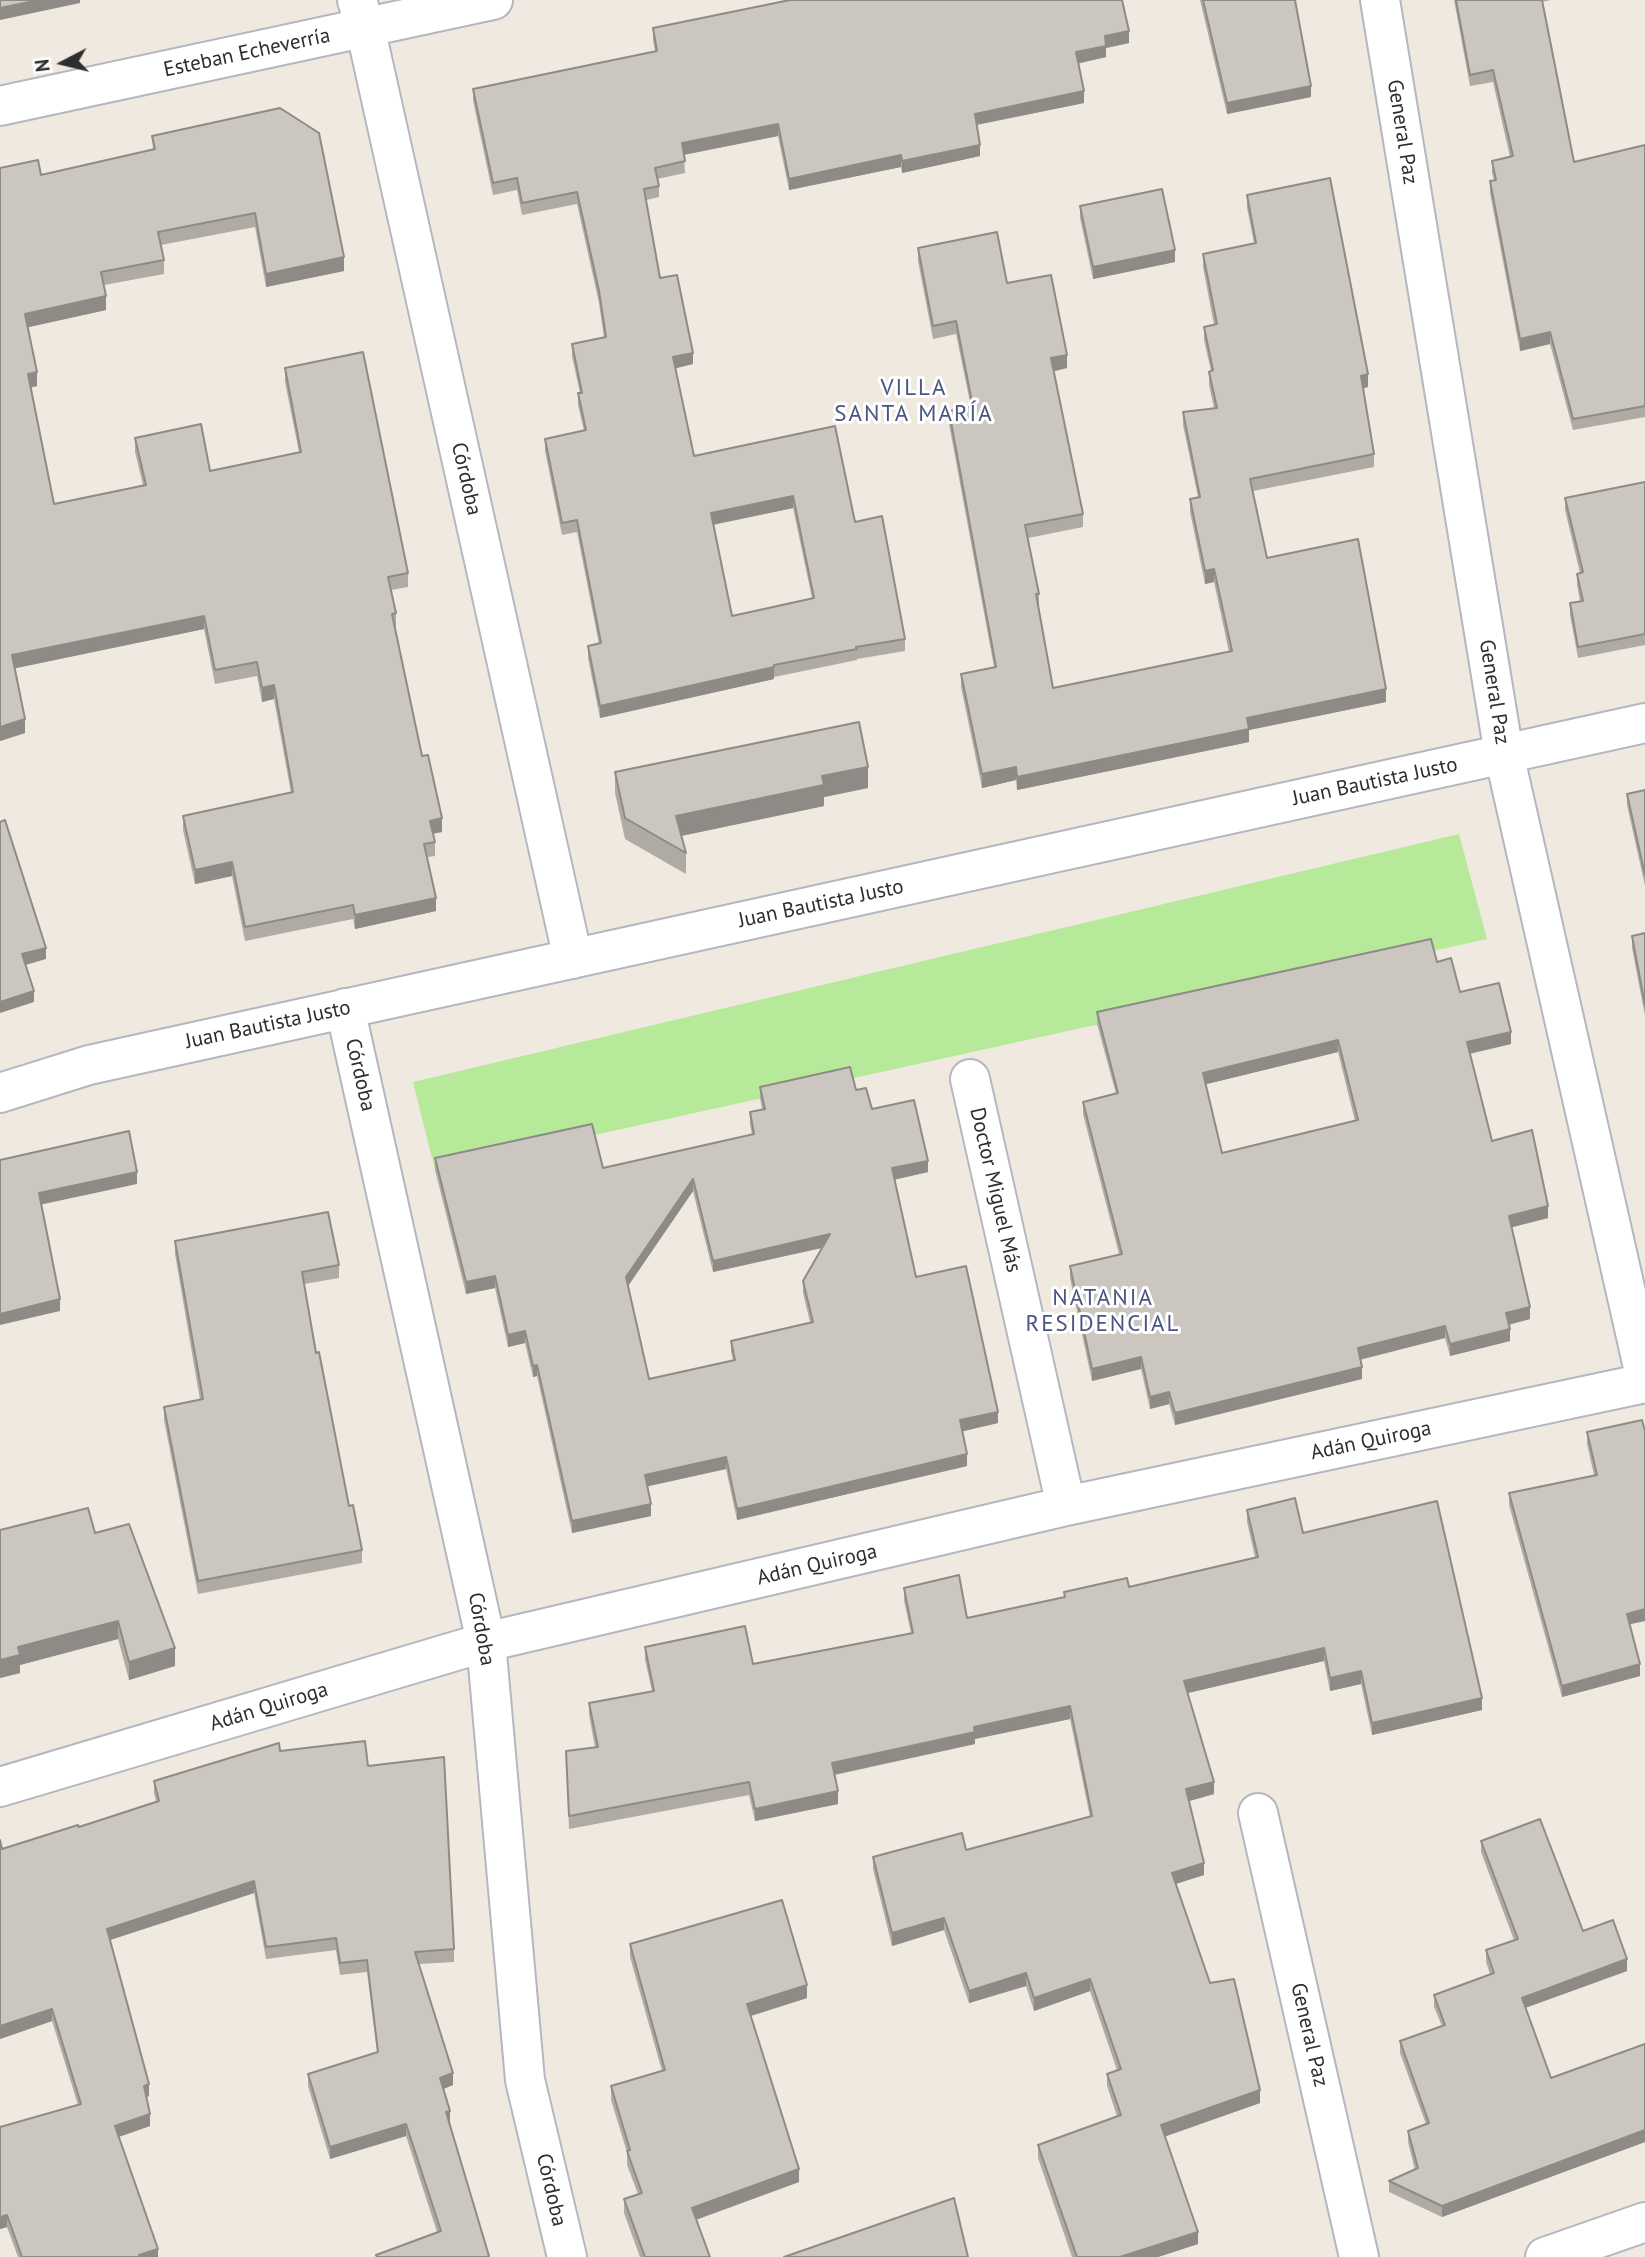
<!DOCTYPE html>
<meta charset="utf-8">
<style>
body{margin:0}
#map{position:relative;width:1645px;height:2257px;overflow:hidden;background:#f0e9e0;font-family:"PT Sans",sans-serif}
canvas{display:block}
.north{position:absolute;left:28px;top:28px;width:70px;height:70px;-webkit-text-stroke:5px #fff;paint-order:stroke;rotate:263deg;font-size:19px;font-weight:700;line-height:28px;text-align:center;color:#2e2e2e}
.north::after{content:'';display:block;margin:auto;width:24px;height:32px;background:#2e2e2e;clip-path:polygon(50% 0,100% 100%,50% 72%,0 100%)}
</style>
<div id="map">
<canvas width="1645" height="2257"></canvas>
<div class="north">N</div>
</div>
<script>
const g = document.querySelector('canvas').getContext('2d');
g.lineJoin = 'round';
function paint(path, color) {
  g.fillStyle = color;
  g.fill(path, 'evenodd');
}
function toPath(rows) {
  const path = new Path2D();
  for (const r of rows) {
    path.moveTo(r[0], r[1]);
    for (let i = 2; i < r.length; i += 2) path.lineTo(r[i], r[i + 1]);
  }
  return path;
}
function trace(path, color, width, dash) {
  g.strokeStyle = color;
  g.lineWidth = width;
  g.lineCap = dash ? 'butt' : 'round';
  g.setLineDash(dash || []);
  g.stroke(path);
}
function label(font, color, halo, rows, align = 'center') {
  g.font = font + ' "PT Sans",sans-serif';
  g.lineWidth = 6;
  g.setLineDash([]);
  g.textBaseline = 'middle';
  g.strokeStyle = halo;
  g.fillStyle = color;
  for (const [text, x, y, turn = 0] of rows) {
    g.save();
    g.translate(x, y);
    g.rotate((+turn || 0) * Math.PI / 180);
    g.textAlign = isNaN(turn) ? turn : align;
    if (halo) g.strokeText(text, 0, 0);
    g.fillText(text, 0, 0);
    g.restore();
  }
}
const green = toPath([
 [1459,834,1487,939,435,1170,413,1082]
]);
const minor = toPath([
 [357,0,365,27,573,959],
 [1380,0,1504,754,1645,1376],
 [0,106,493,0],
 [345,1008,486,1642,525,2080,567,2257],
 [970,1079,1066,1506],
 [0,1093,89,1065,1645,723],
 [0,1787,486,1642,1066,1506,1645,1383],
 [1258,1813,1359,2257],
 [1545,2257,1645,2222]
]);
const wall = toPath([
 [1200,0,1295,0,1311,97,1227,114],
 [1454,0,1551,0,1542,2,1574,162,1645,145,1645,417,1573,430,1550,344,1520,351,1490,193,1490,181,1494,180,1492,173,1492,161,1510,157,1493,82,1470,86],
 [653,28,1129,43,1106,48,1106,57,1078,63,1084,103,977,125,980,156,902,173,901,167,789,190,778,136,684,155,685,173,657,179,659,186,659,197,646,200,660,278,693,364,675,368,694,456,855,522,905,639,905,651,857,659,857,660,774,677,774,679,600,718,588,658,588,646,599,644,587,583,577,532,562,535,545,451,545,439,584,431,578,405,578,393,580,393,572,356,572,344,604,338,599,303,577,204,522,215,517,190,493,195,473,101,473,89,655,52,653,40],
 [793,508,812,598,732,616,713,525],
 [152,136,344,271,266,287,255,227,161,245,164,260,164,274,104,285,106,310,28,327,37,386,30,388,54,504,143,485,135,452,135,438,210,471,299,452,285,382,285,368,408,573,408,587,391,590,396,613,396,627,395,627,422,756,442,832,433,834,435,842,435,856,427,857,436,911,355,929,353,919,245,941,232,876,195,884,183,830,183,816,291,793,274,699,262,702,257,676,215,684,204,629,15,668,25,733,0,741,0,168,41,175,153,150],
 [1247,195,1368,387,1363,388,1374,454,1374,467,1253,491,1267,558,1386,702,1249,730,1249,742,1017,790,1016,780,982,788,961,687,961,674,994,667,949,424,949,411,971,407,956,334,933,339,918,261,918,248,1007,283,1067,368,1053,371,1083,514,1083,527,1028,538,1039,594,1039,607,1038,607,1053,688,1229,652,1214,582,1205,584,1190,512,1190,499,1198,497,1183,425,1183,412,1214,408,1209,385,1209,372,1211,371,1204,340,1204,327,1214,325,1203,267,1203,254,1254,243,1247,208],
 [1080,206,1175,262,1093,279,1080,218],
 [1645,482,1645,645,1578,658,1570,615,1570,603,1580,601,1577,585,1577,574,1580,573,1565,510,1565,498],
 [615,772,868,788,824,797,824,806,681,836,686,853,686,874,625,839,615,793],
 [1645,790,1645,886,1627,805,1627,794],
 [1645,933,1645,1016,1632,948,1632,936],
 [1437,962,1460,992,1511,1044,1470,1054,1492,1141,1548,1218,1512,1227,1530,1319,1509,1325,1510,1341,1450,1356,1445,1338,1360,1360,1362,1379,1175,1425,1169,1404,1150,1409,1141,1369,1092,1381,1070,1278,1070,1266,1119,1254,1083,1114,1083,1102,1116,1094,1097,1024,1097,1012],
 [1338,1052,1355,1121,1222,1153,1206,1084],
 [760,1087,856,1090,928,1172,894,1180,916,1277,998,1423,962,1431,967,1466,737,1520,726,1469,647,1486,651,1516,572,1533,537,1376,533,1377,525,1343,508,1347,495,1288,466,1294,435,1170,435,1158,603,1168,752,1135,750,1124,750,1112,762,1109,760,1098],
 [693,1191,713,1272,822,1248,803,1281,803,1293,810,1322,731,1341,731,1352,733,1360,649,1379,628,1286],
 [175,1241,339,1265,339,1278,304,1284,316,1353,349,1506,362,1550,362,1563,198,1594,164,1420,164,1407,200,1400,175,1254],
 [1587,1432,1640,1676,1562,1697,1509,1505,1509,1493,1594,1475,1587,1444],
 [1247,1510,1303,1533,1482,1710,1372,1735,1361,1684,1330,1691,1324,1661,1187,1693,1214,1794,1189,1801,1204,1875,1176,1884,1210,1983,1260,2103,1165,2136,1198,2244,1158,2257,1072,2257,1038,2158,1038,2145,1117,2116,1107,2086,1107,2074,1117,2070,1090,1991,1034,2011,1026,1986,969,2003,944,1930,892,1946,873,1869,873,1857,966,1850,1090,1817,1070,1719,975,1739,975,1744,835,1775,838,1804,755,1821,749,1795,569,1829,566,1751,595,1747,589,1715,589,1703,652,1691,645,1660,645,1647,753,1664,911,1633,904,1601,904,1588,967,1618,1064,1597,1064,1592,1129,1587,1255,1557,1247,1522],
 [95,1533,175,1666,129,1680,118,1639,20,1665,20,1673,0,1678],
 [280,1751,368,1766,454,1949,454,1962,419,1964,453,2085,444,2089,449,2123,489,2257,376,2257,376,2255,437,2232,406,2136,330,2159,308,2086,308,2074,377,2052,367,1972,340,1975,336,1950,266,1959,254,1893,110,1940,149,2096,146,2097,150,2126,119,2137,158,2257,18,2257,7,2227,0,2229,0,2127,78,2105,52,2021,0,2039,0,1840,2,1849,79,1827,156,1801,154,1793,154,1781],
 [1481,1841,1627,1971,1525,2008,1551,2078,1645,2044,1645,2142,1442,2217,1389,2192,1389,2181,1415,2170,1408,2142,1408,2131,1426,2124,1400,2053,1400,2041,1442,2026,1434,2007,1434,1995,1490,1974,1486,1962,1486,1950,1514,1940,1481,1852],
 [630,1944,807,1998,751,2016,799,2182,696,2220,710,2257,640,2257,624,2213,624,2199,638,2194,627,2165,627,2152,611,2100,611,2086,662,2071,630,1957]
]);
const shadedWall = toPath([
 [39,0,80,0,80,3,0,20,0,8],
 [1129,31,1129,43,1106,48,1106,57,1076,64,1076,52,1105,36],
 [1311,86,1311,97,1227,114,1227,103],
 [1084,91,1084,103,975,125,975,114],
 [778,124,778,136,682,155,682,143],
 [980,145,980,156,902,173,902,161],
 [901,155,901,167,789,190,789,179],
 [1175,250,1175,262,1093,279,1093,267],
 [344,257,344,271,266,287,266,274],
 [106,296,106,310,25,328,25,314],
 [1550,332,1550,344,1520,351,1520,339],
 [693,353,693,364,673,369,673,357],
 [1067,355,1067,368,1051,372,1051,358],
 [37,372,37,386,28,388,28,374],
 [1368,374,1368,387,1361,389,1361,376],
 [793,496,793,508,711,525,711,513],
 [1214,569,1214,582,1205,584,1205,571],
 [204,616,204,629,12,669,12,655],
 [774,667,774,679,600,718,600,706],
 [274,685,274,699,262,702,262,688],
 [1386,689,1386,702,1249,730,1249,742,1017,790,1017,777,1247,718],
 [25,719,25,733,0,741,0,727],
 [868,767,868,788,824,797,824,806,676,837,676,816,822,776],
 [1016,767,1016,780,982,788,982,774],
 [442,818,442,832,430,834,430,821],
 [232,862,232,876,195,884,195,870],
 [436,898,436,911,355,929,355,915],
 [46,948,46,959,22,966,22,954],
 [34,991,34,1002,0,1013,0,1002],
 [1511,1032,1511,1044,1467,1054,1467,1042],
 [1338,1040,1338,1052,1203,1085,1203,1073],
 [928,1161,928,1172,892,1180,892,1168],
 [137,1172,137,1184,39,1205,39,1193],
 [693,1179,693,1191,626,1289,626,1277],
 [1548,1206,1548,1218,1509,1228,1509,1216],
 [830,1234,830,1246,713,1272,713,1261],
 [495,1276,495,1288,466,1294,466,1282],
 [60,1299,60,1311,0,1325,0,1314],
 [1530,1307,1530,1319,1506,1325,1506,1313],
 [1445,1326,1445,1338,1358,1360,1358,1348],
 [1510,1329,1510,1341,1450,1356,1450,1344],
 [525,1331,525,1343,508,1347,508,1335],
 [1141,1357,1141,1369,1092,1381,1092,1369],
 [537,1365,537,1376,533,1377,533,1366],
 [1362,1367,1362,1379,1175,1425,1175,1413],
 [1169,1392,1169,1404,1150,1409,1150,1397],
 [998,1412,998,1423,960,1432,960,1420],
 [967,1454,967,1466,737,1520,737,1509],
 [726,1457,726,1469,645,1487,645,1475],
 [651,1504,651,1516,572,1533,572,1521],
 [1645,1609,1645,1621,1627,1625,1627,1614],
 [118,1621,118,1639,20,1665,20,1673,0,1678,0,1660,18,1647],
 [175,1648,175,1666,129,1680,129,1662],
 [1324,1648,1324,1661,1184,1694,1184,1681],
 [1640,1664,1640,1676,1562,1697,1562,1686],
 [1361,1671,1361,1684,1330,1691,1330,1678],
 [1482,1698,1482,1710,1372,1735,1372,1723],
 [1070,1706,1070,1719,975,1739,975,1744,832,1775,832,1763,974,1727],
 [1214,1782,1214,1794,1186,1802,1186,1789],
 [838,1791,838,1804,755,1821,755,1809],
 [1204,1863,1204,1875,1172,1885,1172,1873],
 [254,1881,254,1893,107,1941,107,1929],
 [944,1918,944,1930,892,1946,892,1933],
 [1627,1959,1627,1971,1522,2009,1522,1998],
 [1026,1973,1026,1986,969,2003,969,1991],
 [1090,1979,1090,1991,1034,2011,1034,1998],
 [807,1985,807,1998,747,2017,747,2004],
 [52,2009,52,2021,0,2039,0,2026],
 [453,2073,453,2085,440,2090,440,2078],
 [149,2084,149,2096,144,2098,144,2086],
 [1260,2090,1260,2103,1161,2138,1161,2125],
 [450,2111,450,2123,446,2124,446,2112],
 [150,2114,150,2126,115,2138,115,2126],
 [406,2124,406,2136,330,2159,330,2147],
 [1645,2130,1645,2142,1442,2217,1442,2206],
 [799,2169,799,2182,692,2221,692,2208],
 [7,2215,7,2227,0,2229,0,2217],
 [1198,2232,1198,2244,1158,2257,1120,2257],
 [158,2249,158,2257,139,2257,139,2255]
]);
const building = toPath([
 [0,0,39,0,0,8,0,0],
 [790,0,1122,0,1129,31,1105,36,1106,46,1076,52,1084,91,975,114,980,145,902,161,901,155,789,179,778,124,682,143,685,161,655,168,659,186,644,189,660,278,677,275,693,353,673,357,694,456,835,426,855,522,882,516,905,639,856,647,857,649,774,665,774,667,600,706,588,646,601,643,587,571,577,520,562,523,545,439,586,430,578,393,582,393,572,344,606,337,599,291,577,192,522,203,517,178,493,183,473,89,657,51,653,28,790,0],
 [793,496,814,598,732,616,711,513,793,496],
 [1203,0,1295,0,1311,86,1227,103,1203,0],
 [1456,0,1542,0,1574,162,1645,145,1645,406,1573,419,1550,332,1520,339,1490,181,1496,180,1492,161,1513,156,1493,70,1470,75,1456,0],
 [280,108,319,133,344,257,266,274,255,213,158,232,164,260,101,272,106,296,25,314,37,372,28,374,54,504,146,485,135,438,201,424,210,471,301,452,285,368,363,352,408,573,388,577,396,613,392,614,422,756,428,755,442,818,430,821,435,842,424,844,436,898,355,915,353,905,245,927,232,862,195,870,183,816,293,792,274,685,262,688,257,662,215,670,204,616,12,655,25,719,0,727,0,168,38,160,41,175,155,149,152,136,280,108],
 [1330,178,1368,374,1361,376,1374,454,1250,479,1267,558,1358,539,1386,689,1247,718,1249,729,1017,777,1016,767,982,774,961,674,996,667,949,411,973,407,956,321,933,326,918,248,997,232,1007,283,1051,275,1067,355,1051,358,1083,514,1025,525,1039,594,1036,594,1053,688,1232,651,1214,569,1205,571,1190,499,1200,497,1183,412,1217,408,1209,372,1213,370,1204,327,1217,324,1203,254,1256,243,1247,195,1330,178],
 [1162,189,1175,250,1093,267,1080,206,1162,189],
 [1645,482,1645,634,1578,647,1570,603,1583,601,1577,574,1583,572,1565,498,1645,482],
 [859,722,868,767,822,776,824,785,676,816,686,853,625,818,615,772,859,722],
 [1645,790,1645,875,1627,794,1645,790],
 [5,820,46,948,22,954,34,991,0,1002,0,822,5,820],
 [1645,933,1645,1005,1632,936,1645,933],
 [1431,939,1437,962,1451,958,1460,992,1499,983,1511,1032,1467,1042,1492,1141,1532,1130,1548,1206,1509,1216,1530,1307,1506,1313,1510,1329,1450,1344,1445,1326,1358,1348,1362,1367,1175,1413,1169,1392,1150,1397,1141,1357,1092,1369,1070,1266,1122,1254,1083,1102,1118,1093,1097,1012,1431,939],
 [1338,1040,1358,1120,1222,1153,1203,1073,1338,1040],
 [850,1067,856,1090,866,1088,872,1109,914,1100,928,1161,892,1168,916,1277,966,1266,998,1412,960,1420,967,1454,737,1509,726,1457,645,1475,651,1504,572,1521,537,1365,533,1366,525,1331,508,1335,495,1276,466,1282,435,1158,592,1124,603,1168,754,1134,750,1112,765,1109,760,1087,850,1067],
 [693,1179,713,1261,830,1234,803,1281,813,1322,731,1341,735,1360,649,1379,626,1277,693,1179],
 [129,1131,137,1172,39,1193,60,1299,0,1314,0,1160,129,1131],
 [328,1212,339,1265,302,1272,316,1353,319,1352,349,1506,353,1505,362,1550,198,1581,164,1407,203,1399,175,1241,328,1212],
 [1642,1420,1645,1431,1645,1609,1627,1614,1640,1664,1562,1686,1509,1493,1597,1475,1587,1432,1642,1420],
 [1295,1498,1303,1533,1437,1501,1482,1698,1372,1723,1361,1671,1330,1678,1324,1648,1184,1681,1214,1782,1186,1789,1204,1863,1172,1873,1210,1983,1234,1979,1260,2090,1161,2125,1198,2232,1120,2257,1077,2257,1038,2145,1121,2115,1107,2074,1121,2069,1090,1979,1034,1998,1026,1973,969,1991,944,1918,892,1933,873,1857,962,1833,966,1850,1092,1816,1070,1706,974,1727,975,1732,832,1763,838,1791,755,1809,749,1782,569,1816,566,1751,598,1747,589,1703,654,1691,645,1647,745,1626,753,1664,913,1633,904,1588,959,1575,967,1618,1065,1597,1064,1592,1127,1578,1129,1587,1258,1557,1247,1510,1295,1498],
 [88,1508,95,1533,129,1524,175,1648,129,1662,118,1621,18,1647,20,1655,0,1660,0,1530,88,1508],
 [365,1741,368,1766,444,1757,454,1949,415,1952,453,2073,440,2078,450,2111,446,2112,489,2256,487,2257,377,2257,376,2255,441,2231,406,2124,330,2147,308,2074,378,2052,367,1960,340,1963,336,1938,266,1947,254,1881,107,1929,149,2084,144,2086,150,2114,115,2126,158,2249,139,2255,140,2257,22,2257,7,2215,0,2217,0,2127,81,2104,52,2009,0,2026,0,1840,2,1849,78,1825,79,1827,159,1801,154,1781,279,1743,280,1751,365,1741],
 [1540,1819,1583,1931,1613,1920,1627,1959,1522,1998,1551,2078,1645,2044,1645,2130,1442,2206,1389,2181,1418,2168,1408,2131,1429,2123,1400,2041,1445,2025,1434,1995,1494,1973,1486,1950,1518,1939,1481,1841,1540,1819],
 [782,1900,807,1985,747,2004,799,2169,692,2208,710,2257,645,2257,624,2199,642,2193,627,2151,630,2150,611,2086,665,2070,630,1944,782,1900],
 [954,2198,968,2257,784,2257,954,2198]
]);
const streetNames = [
 ["Esteban Echeverría",247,53,-12],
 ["General Paz",1402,132,81],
 ["Córdoba",466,479,77],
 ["General Paz",1494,692,81],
 ["Juan Bautista Justo",1375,782,-12],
 ["Juan Bautista Justo",821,904,-12],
 ["Juan Bautista Justo",268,1025,-12],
 ["Córdoba",360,1075,77],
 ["Doctor Miguel Más",995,1190,77],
 ["Adán Quiroga",1371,1441,-12],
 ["Adán Quiroga",817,1565,-13],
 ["Córdoba",481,1629,80],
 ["Adán Quiroga",269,1707,-17],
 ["General Paz",1309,2035,77],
 ["Córdoba",551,2190,77]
];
const neighbourhoodNames = [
 ["VILLA",914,388],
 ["SANTA MARÍA",914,414],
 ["NATANIA",1103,1298],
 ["RESIDENCIAL",1103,1324]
];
paint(green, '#b6e99a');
trace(minor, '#b4b7c2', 42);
trace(minor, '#fff', 38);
paint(wall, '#afaaa4');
paint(shadedWall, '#8e8b86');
paint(building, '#cbc6bf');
trace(building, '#8e8b86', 2);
label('21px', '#2e2e2e', '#fff', streetNames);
g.letterSpacing = '2px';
label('23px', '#4a5582', '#fff', neighbourhoodNames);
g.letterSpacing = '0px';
</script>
